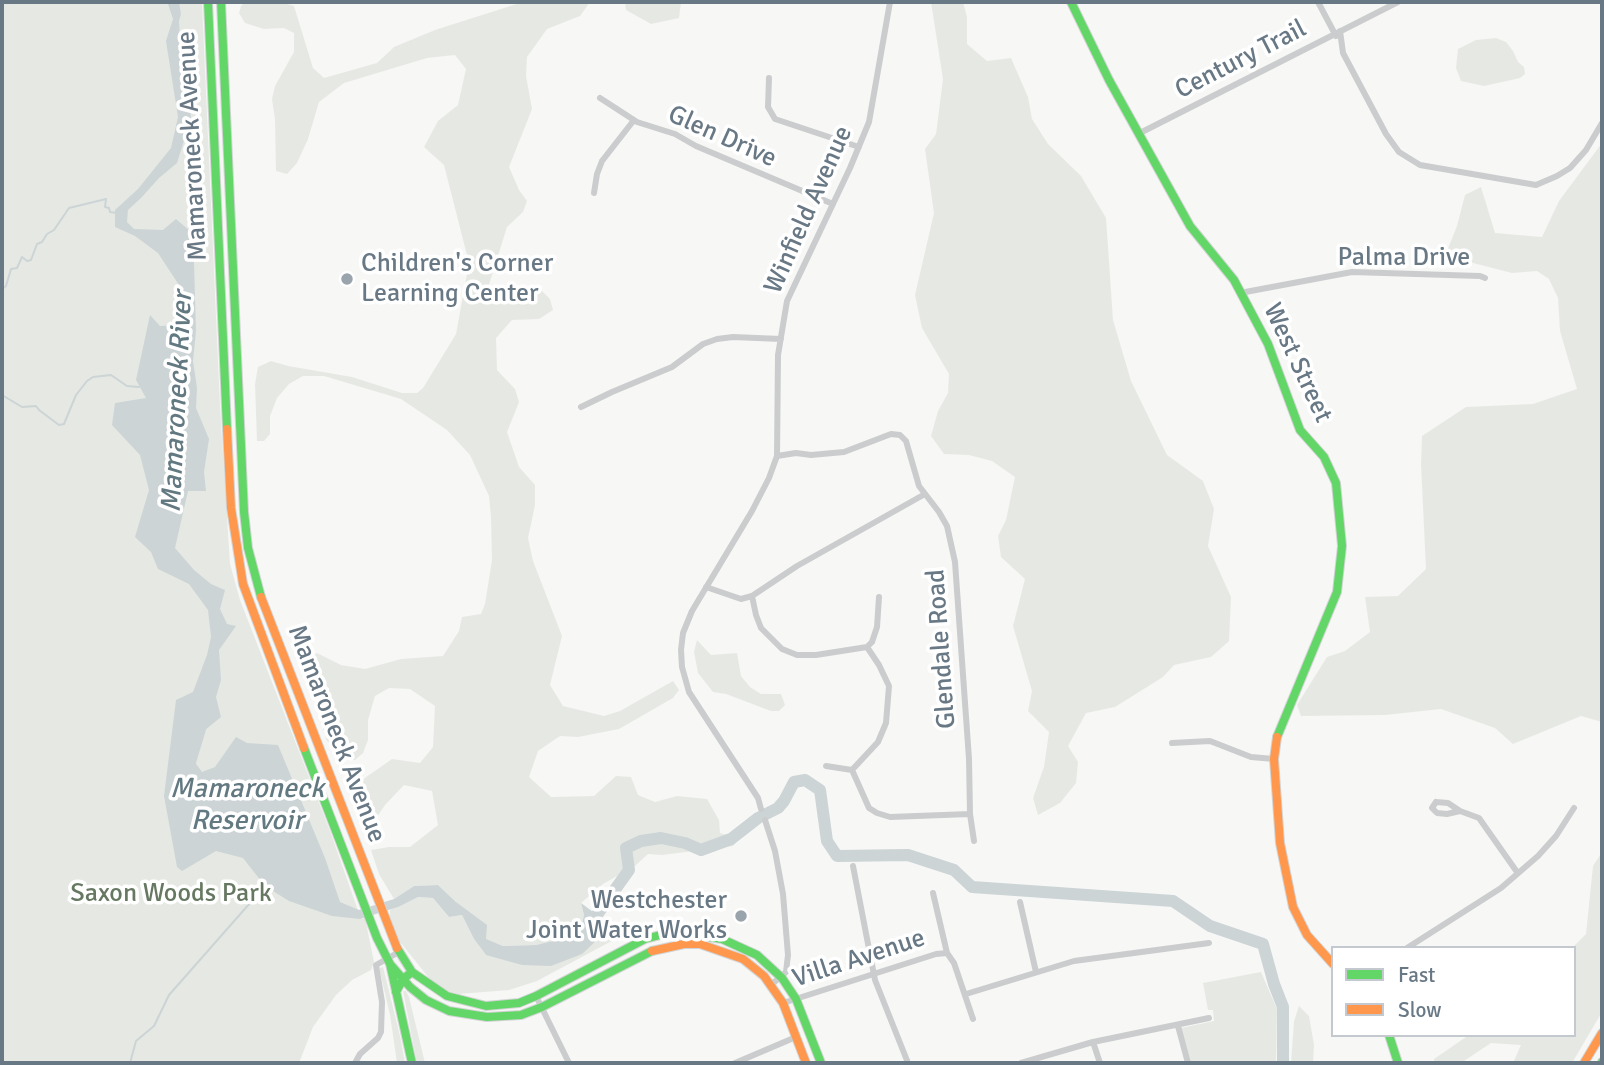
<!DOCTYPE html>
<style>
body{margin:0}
#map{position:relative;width:1604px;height:1065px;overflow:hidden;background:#f7f7f6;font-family:Signika,sans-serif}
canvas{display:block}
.frame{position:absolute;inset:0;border:4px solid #687885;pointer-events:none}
.legend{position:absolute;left:1331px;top:946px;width:245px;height:91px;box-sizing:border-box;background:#fff;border:2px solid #c3c9ce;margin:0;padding:9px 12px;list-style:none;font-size:21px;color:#687885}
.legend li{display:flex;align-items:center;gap:14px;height:35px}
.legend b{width:35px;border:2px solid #c3c9ce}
</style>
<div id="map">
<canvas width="1604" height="1065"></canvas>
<div class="frame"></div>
<ul class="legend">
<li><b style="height:9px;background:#63d668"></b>Fast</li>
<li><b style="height:9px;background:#ff974d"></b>Slow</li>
</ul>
</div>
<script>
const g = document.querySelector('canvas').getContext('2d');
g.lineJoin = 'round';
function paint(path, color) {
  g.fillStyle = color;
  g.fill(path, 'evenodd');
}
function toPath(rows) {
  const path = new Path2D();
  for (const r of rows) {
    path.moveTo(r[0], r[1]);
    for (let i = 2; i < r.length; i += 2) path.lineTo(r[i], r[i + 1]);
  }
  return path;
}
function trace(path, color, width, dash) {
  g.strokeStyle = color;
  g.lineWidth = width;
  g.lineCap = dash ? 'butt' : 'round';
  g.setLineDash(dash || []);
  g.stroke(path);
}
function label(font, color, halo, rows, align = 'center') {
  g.font = font + ' Signika,sans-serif';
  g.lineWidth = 7;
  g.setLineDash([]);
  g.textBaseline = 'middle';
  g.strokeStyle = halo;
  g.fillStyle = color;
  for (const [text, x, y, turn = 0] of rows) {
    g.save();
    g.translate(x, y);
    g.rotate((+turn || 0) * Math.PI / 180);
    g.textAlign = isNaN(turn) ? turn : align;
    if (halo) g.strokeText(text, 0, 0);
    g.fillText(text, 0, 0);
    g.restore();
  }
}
const green = toPath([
 [2,2,202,2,220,406,230,564,240,600,330,831,361,919,365,918,374,962,371,970,352,980,336,995,313,1027,299,1063,2,1063],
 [245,2,280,2,294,6,313,68,324,78,377,63,394,47,435,30,523,2,590,2,580,16,547,29,527,57,526,76,532,109,509,167,519,190,527,201,523,212,507,227,488,288,492,302,514,303,540,289,550,299,553,310,539,319,512,320,496,338,497,370,515,389,519,402,507,432,519,467,535,485,535,505,528,538,533,561,562,636,550,685,563,706,604,716,620,711,673,681,679,690,673,698,619,729,578,737,560,736,538,751,529,777,551,797,594,796,616,776,631,777,638,795,655,802,677,796,707,799,719,820,720,833,739,839,733,846,662,855,648,854,635,866,603,884,581,903,584,915,582,924,569,937,536,945,503,946,485,939,456,902,438,885,414,886,394,899,379,874,371,850,389,847,410,847,438,825,432,791,404,785,385,805,375,820,358,815,354,796,362,780,392,759,420,763,433,747,435,706,410,689,389,688,375,696,368,720,368,740,363,753,355,760,339,759,326,739,306,662,317,653,341,665,365,669,401,659,443,656,459,631,462,617,481,614,485,604,492,560,491,517,489,496,470,455,447,430,401,399,324,376,303,376,289,384,277,398,270,416,270,434,264,441,257,441,255,384,258,367,271,361,288,366,352,377,402,393,417,393,423,388,456,334,469,263,444,165,424,147,438,121,458,105,466,69,455,55,427,58,344,83,319,102,308,139,297,163,287,174,276,171,275,119,272,99,275,86,294,52,294,33,284,28,264,29,245,23,239,13,241,6],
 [625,2,681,2,679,18,651,24,626,10],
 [931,2,963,2,967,17,967,44,987,61,1011,58,1028,97,1032,119,1048,144,1081,176,1106,218,1113,320,1131,381,1167,455,1203,481,1214,509,1208,546,1231,597,1229,641,1211,657,1174,665,1163,677,1115,707,1086,713,1068,746,1078,762,1076,783,1060,803,1038,815,1033,798,1044,767,1049,732,1028,711,1032,691,1013,626,1025,579,1001,557,998,536,1006,520,1015,477,992,461,969,455,944,454,931,436,938,411,948,393,949,374,922,328,915,295,934,213,925,149,936,134,943,79],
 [1496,38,1506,42,1513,51,1518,62,1524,67,1525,74,1520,78,1484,86,1461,81,1456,68,1458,49,1476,40],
 [1602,143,1602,722,1581,716,1513,744,1495,728,1441,709,1385,715,1301,716,1297,705,1327,657,1345,651,1370,632,1365,597,1398,596,1426,569,1421,464,1422,436,1466,407,1533,404,1577,389,1560,331,1558,298,1549,279,1537,271,1512,273,1473,263,1447,251,1457,226,1465,195,1481,187,1495,233,1542,237,1559,201],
 [697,640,711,655,737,653,741,676,750,687,761,694,781,694,785,705,779,711,771,711,726,694,713,692,698,673,694,652],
 [1602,852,1602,1012,1572,1063,1513,1063,1521,1045,1491,1043,1461,1063,1434,1063,1434,1059,1469,1035,1574,1035,1574,948,1572,948,1586,934,1593,866],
 [418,897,433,898,449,917,462,915,474,939,486,955,600,935,612,926,636,928,537,981,509,990,459,994,437,988,397,938,390,922,390,910],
 [383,967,400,1036,405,1063,397,1063,390,1015,380,972,380,968],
 [1261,972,1277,1009,1276,1063,1191,1063,1181,1028,1214,1021,1213,1010,1208,1010,1203,983],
 [403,991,406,991,409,997,425,1063,417,1063],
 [1299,1006,1309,1016,1314,1045,1313,1063,1291,1063,1294,1021]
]);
const water = toPath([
 [140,2,179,2,181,14,179,21,181,59,188,93,191,118,177,163,159,178,141,198,128,210,127,222,134,229,163,230,176,219,197,237,194,262,196,331,193,361,197,388,196,408,209,439,204,472,206,491,188,491,175,548,194,570,211,584,225,590,220,609,227,624,236,626,219,650,221,680,216,697,221,717,194,739,191,757,202,772,215,767,236,737,247,743,278,745,325,858,340,902,359,910,394,899,414,886,438,885,456,902,487,925,486,939,503,946,536,945,569,937,582,924,584,915,581,903,612,926,582,954,551,966,522,965,486,955,474,939,462,915,449,917,433,898,418,897,398,907,360,919,332,916,289,901,265,886,243,858,216,851,182,871,177,867,164,796,176,700,193,692,207,655,211,637,208,610,189,584,158,569,151,552,135,537,149,490,140,455,112,425,115,403,146,398,136,380,150,315,160,326,180,325,182,305,179,285,158,253,135,236,115,227,115,210,138,189,171,148,178,117,166,41,173,19,168,4,143,4]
]);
const stream = toPath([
 [2,289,6,286,11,269,17,268,22,257,27,261,31,260,37,244,42,242,47,234,54,230,69,208,106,199,105,207,109,208,110,212,117,213],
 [2,395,22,407,36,406,39,410,59,425,64,424,76,395,87,381,93,377,111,375,127,386,139,387],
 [130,1063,136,1041,154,1026,169,995,265,886]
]);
const river = toPath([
 [187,772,203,719],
 [589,926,629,870,626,848,641,841,661,838,685,843,701,850,731,839,758,818,778,808,784,801,794,782,805,780,820,790,827,841,837,856,908,855,954,870,972,887,1173,901,1210,926,1263,944,1274,984,1283,1007,1283,1063]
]);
const street = toPath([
 [1318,2,1336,36],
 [1340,31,1343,53,1386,134,1399,152,1420,165,1536,185,1557,176,1570,168,1586,150,1602,123],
 [769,78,768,107,775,119,859,147],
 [600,98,637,122,675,134,696,146,833,204],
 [1138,134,1398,2],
 [594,193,597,174,602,161,634,120],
 [1240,293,1352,272,1480,276,1485,278],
 [581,407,612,392,672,367,703,344,717,339,733,337,781,339],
 [777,456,796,453,811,455,844,452,891,434,900,435,906,441,919,486,939,512,947,526,955,562,969,759,970,814,974,841],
 [706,587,741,599,752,596,797,566,925,494],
 [752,596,756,615,761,628,782,649,797,655,816,655,867,647,879,665,889,686,886,723,878,742,852,770,869,808,877,813,890,817,970,814],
 [867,647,872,642,877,627,879,597],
 [1172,743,1210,741,1251,757,1274,759],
 [826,766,852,770],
 [1436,802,1448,803,1460,811,1447,814,1437,813,1432,808,1436,802],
 [761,809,758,798,689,692,682,667,681,650,683,633,692,611,752,511,769,478,777,456,778,355,787,301,850,168,869,122,890,2],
 [1460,811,1479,818,1517,872],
 [765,820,775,851,783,894,788,955,786,972,771,985],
 [853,866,875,980,908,1063],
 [933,893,947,953,954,963,973,1019],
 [1020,902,1036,972],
 [1407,948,1501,888,1538,856,1556,836,1574,808],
 [966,994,1074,961,1209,943],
 [536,996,569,1063],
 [783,1003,936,954,947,953],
 [1178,1026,1188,1063],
 [1093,1042,1100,1063],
 [355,1063,360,1054,378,1038,381,1032,382,1002,376,965,399,952],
 [735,1063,796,1037],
 [1021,1063,1093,1042,1209,1018]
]);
const fast = toPath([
 [208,2,227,429],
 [221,2,244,512,248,548,261,597],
 [1071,2,1109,80,1190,226,1234,280,1268,344,1300,430,1324,457,1336,483,1342,546,1337,592,1277,737],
 [304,748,377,938,390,964,410,987,426,1000,449,1011,487,1017,521,1015,542,1007,652,951],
 [397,948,412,972,447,996,486,1006,519,1003,536,996,645,939,664,934,683,933,722,939,757,955,782,978,796,999,821,1063],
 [390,964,412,1063],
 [396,992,403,979,412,972],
 [1389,1035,1398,1063],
 [1602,1062,1602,1063]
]);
const slow = toPath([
 [227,429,231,508,243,584,304,748],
 [261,597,397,948],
 [1277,737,1274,759,1280,843,1293,907,1307,935,1333,964],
 [652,951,684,944,700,944,743,959,764,976,783,1003,806,1063],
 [1584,1063,1602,1033]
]);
const markers = [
 [347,279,7,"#9aa4ad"],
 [741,916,7,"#9aa4ad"]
];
const streetNames = [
 ["Century Trail",1241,60,-27],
 ["Glen Drive",722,137,24],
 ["Mamaroneck Avenue",193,146,-93],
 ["Winfield Avenue",809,210,-66],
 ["Palma Drive",1404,258],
 ["West Street",1297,363,65],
 ["Glendale Road",942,649,-94],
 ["Mamaroneck Avenue",336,734,69],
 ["Villa Avenue",859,959,-18]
];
const poiNames = [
 ["Children's Corner",361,264],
 ["Learning Center",361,294],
 ["Westchester",727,901,"right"],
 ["Joint Water Works",727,931,"right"]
];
const parkNames = [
 ["Saxon Woods Park",171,894]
];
const waterNames = [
 ["Mamaroneck River",178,402,-87],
 ["Mamaroneck",247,790],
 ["Reservoir",247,822]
];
paint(green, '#e6e9e3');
paint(water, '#ccd4d6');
trace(stream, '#ccd4d6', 2);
trace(river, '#ccd4d6', 12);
trace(fast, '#d3d4d5', 10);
trace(slow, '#d3d4d5', 10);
trace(street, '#cbcccd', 6);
trace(fast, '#63d668', 8);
trace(slow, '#ff974d', 8);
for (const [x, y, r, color] of markers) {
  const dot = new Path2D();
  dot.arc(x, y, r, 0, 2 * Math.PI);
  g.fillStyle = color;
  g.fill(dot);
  trace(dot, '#fff', 2.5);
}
label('26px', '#687885', '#fff', streetNames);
label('26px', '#687885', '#fff', poiNames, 'left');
label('26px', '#667862', '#fff', parkNames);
label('italic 28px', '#637981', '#fff', waterNames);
</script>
